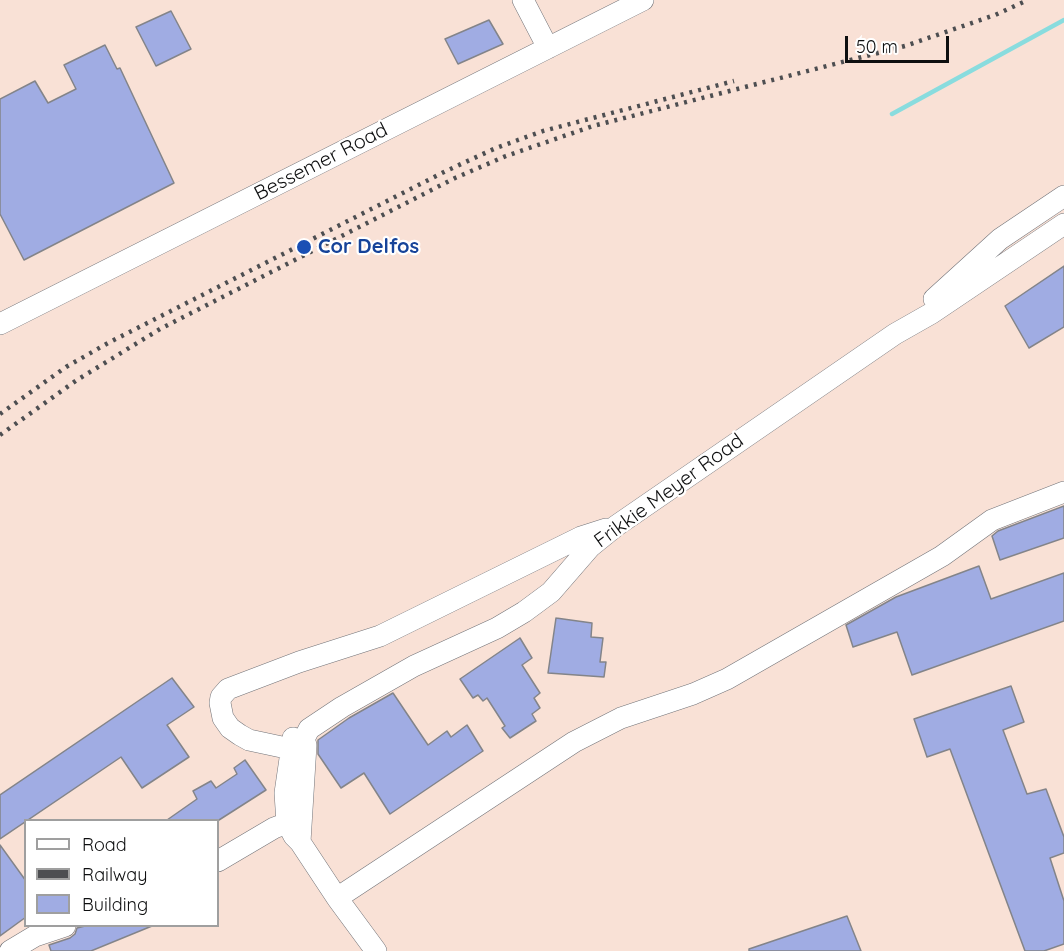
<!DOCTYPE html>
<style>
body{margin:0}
#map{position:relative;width:1064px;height:951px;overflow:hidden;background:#eef0f6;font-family:Quicksand,sans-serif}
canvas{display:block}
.legend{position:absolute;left:24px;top:819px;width:195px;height:108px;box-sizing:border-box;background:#fff;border:2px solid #9f9f9f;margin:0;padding:8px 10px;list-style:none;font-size:18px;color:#0e0f10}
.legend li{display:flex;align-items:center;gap:12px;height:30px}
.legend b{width:30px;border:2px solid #9f9f9f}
.scale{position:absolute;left:845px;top:36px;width:104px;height:27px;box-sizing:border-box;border:3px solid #0e0f10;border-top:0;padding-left:8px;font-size:18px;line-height:21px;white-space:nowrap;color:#0e0f10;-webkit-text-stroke:4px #fff;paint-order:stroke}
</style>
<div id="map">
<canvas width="1064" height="951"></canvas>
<ul class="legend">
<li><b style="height:8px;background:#fff"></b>Road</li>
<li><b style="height:8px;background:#4d4e51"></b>Railway</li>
<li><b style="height:16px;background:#a0ace3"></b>Building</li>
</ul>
<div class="scale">50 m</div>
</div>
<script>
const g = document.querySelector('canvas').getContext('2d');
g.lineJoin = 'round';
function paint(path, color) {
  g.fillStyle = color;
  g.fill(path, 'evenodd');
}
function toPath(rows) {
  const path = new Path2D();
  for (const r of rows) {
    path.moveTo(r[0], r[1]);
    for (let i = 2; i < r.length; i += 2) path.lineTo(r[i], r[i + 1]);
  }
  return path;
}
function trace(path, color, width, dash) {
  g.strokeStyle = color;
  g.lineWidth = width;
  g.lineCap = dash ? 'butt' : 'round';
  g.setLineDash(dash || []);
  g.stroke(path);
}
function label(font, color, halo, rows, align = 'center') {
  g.font = font + ' Quicksand,sans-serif';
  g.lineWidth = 4.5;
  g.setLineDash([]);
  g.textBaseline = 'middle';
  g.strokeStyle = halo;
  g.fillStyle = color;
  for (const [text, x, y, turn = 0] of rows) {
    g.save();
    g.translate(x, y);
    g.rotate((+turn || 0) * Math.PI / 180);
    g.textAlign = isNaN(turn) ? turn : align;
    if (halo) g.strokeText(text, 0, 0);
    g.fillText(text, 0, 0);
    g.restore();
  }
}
const industrial = toPath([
 [0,0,1064,0,1064,951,0,951],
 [26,820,218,820,218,926,26,926]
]);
const stream = toPath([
 [892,114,1064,20]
]);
const building = toPath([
 [171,11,191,49,156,66,136,27,171,11],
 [489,20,503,44,458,64,445,39,489,20],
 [105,45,117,69,120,68,174,183,24,260,0,214,0,99,35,81,48,103,76,89,64,65,105,45],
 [1064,266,1064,327,1029,348,1005,306,1064,266],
 [1064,506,1064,538,1000,560,992,536,998,531,1064,506],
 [979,566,991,599,1064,573,1064,621,912,675,897,632,853,647,846,625,896,597,979,566],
 [556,618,592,623,591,637,603,638,600,662,606,662,604,677,548,673,556,618],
 [520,638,532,658,522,665,540,693,534,698,540,708,532,714,536,721,510,738,502,728,505,726,487,698,483,701,478,695,473,698,460,679,520,638],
 [172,678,194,707,167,725,189,757,142,788,121,757,0,839,0,795,172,678],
 [1011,686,1024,722,1003,730,1027,794,1046,789,1064,837,1064,853,1050,858,1064,901,1064,944,1044,951,1025,951,950,749,927,757,914,719,1011,686],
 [393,693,428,745,447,731,451,737,467,725,483,751,390,814,364,773,341,788,318,754,318,740,349,718,393,693],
 [245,760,266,790,219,820,167,820,197,799,193,791,211,781,216,788,237,774,234,768,245,760],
 [0,845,26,881,26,917,0,936,0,845],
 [847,916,861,951,749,951,749,949,847,916],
 [85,926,152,926,91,951,51,951,49,945,70,938,75,934,77,928,85,926]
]);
const minor = toPath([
 [523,0,548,48],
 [934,299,1000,239,1064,196],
 [0,324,643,0],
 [293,738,285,793,287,823,294,836,300,842,337,898,376,951],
 [305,752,249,740,240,735,230,728,223,718,220,703,221,697,228,689,299,662,380,636,581,537,606,529],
 [300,842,306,745,304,739,309,729,342,707,414,666,497,628,524,612,551,592,590,547,616,526,895,334,932,313,1064,224],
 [218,861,274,828,287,823,300,822],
 [337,898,574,742,621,718,693,694,727,679,942,556,992,520,1064,492],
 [10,951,35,936,65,926]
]);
const rail = toPath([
 [0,414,66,367,108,343,446,171,496,148,543,131,734,81],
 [0,435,77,380,160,329,455,178,506,156,593,126,905,46,995,15,1028,0]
]);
const markers = [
 [304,247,8,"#1a4fb4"]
];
const streetNames = [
 ["Bessemer Road",321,162,-27],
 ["Frikkie Meyer Road",669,491,-36]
];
const transitNames = [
 ["Cor Delfos",318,247]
];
paint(industrial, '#f9e1d6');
trace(stream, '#89dcde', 4.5);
paint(building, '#a0ace3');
trace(building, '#838489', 1.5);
trace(minor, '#727378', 22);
trace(minor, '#fff', 21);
trace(rail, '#4d4e51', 4.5, [3, 6]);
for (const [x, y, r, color] of markers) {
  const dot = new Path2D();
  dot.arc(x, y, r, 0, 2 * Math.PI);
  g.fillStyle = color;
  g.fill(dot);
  trace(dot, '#fff', 2);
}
label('20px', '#0e0f10', '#fff', streetNames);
label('bold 20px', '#164399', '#fff', transitNames, 'left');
</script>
